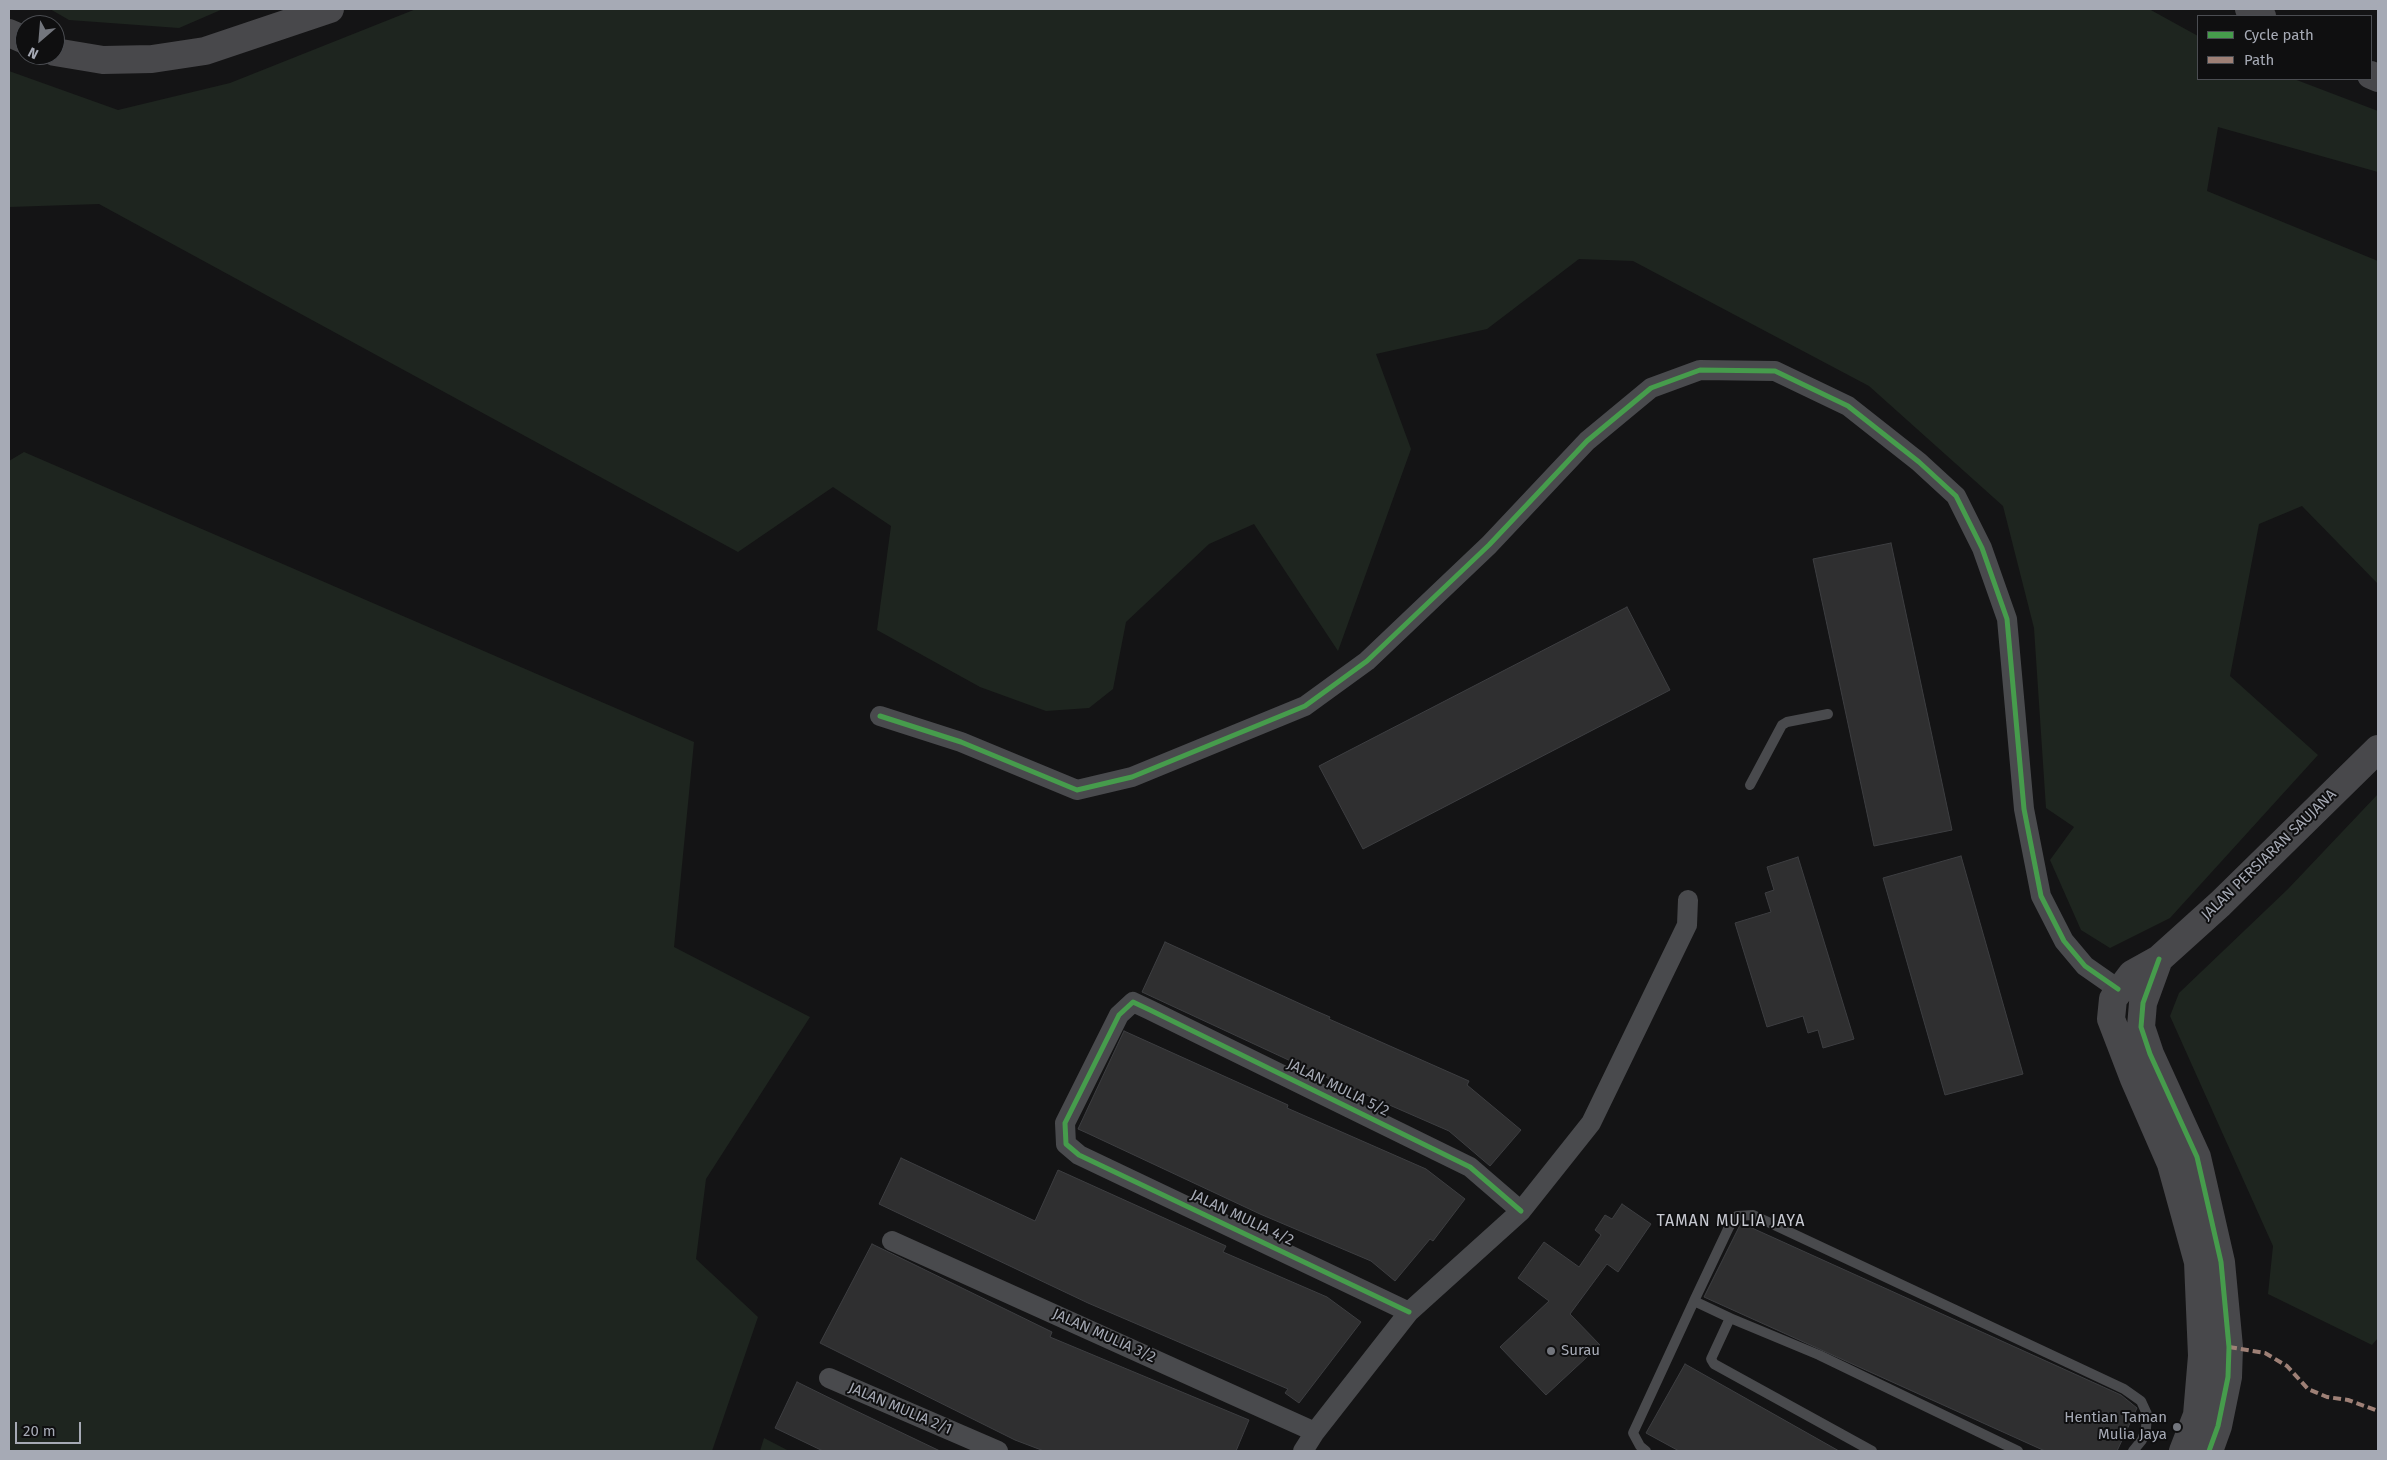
<!DOCTYPE html>
<style>
body{margin:0}
#map{position:relative;width:2387px;height:1460px;overflow:hidden;background:#141415;font-family:"Fira Sans",sans-serif}
canvas{display:block}
.frame{position:absolute;inset:0;border:10px solid #a6aab5;pointer-events:none}
.legend{position:absolute;left:2197px;top:15px;width:175px;height:65px;box-sizing:border-box;background:#0f0f10;border:1px solid #4b4d52;margin:0;padding:6px 9px;list-style:none;font-size:15px;color:#a6aab5}
.legend li{display:flex;align-items:center;gap:10px;height:25px}
.legend b{width:25px;border:1px solid #4b4d52}
.north{position:absolute;left:15px;top:15px;width:50px;height:50px;box-sizing:border-box;background:#0f0f10;border:1px solid #4b4d52;border-radius:50%;rotate:207deg;font-size:14px;font-weight:700;line-height:20px;text-align:center;color:#a6aab5}
.north::after{content:'';display:block;margin:auto;width:18px;height:22px;background:#73767d;clip-path:polygon(50% 0,100% 100%,50% 72%,0 100%)}
.scale{position:absolute;left:15px;top:1422px;width:66px;height:22px;box-sizing:border-box;border:2px solid #a6aab5;border-top:0;padding-left:6px;font-size:15px;line-height:18px;white-space:nowrap;color:#a6aab5;-webkit-text-stroke:4px #0f0f10;paint-order:stroke}
</style>
<div id="map">
<canvas width="2387" height="1460"></canvas>
<div class="frame"></div>
<ul class="legend">
<li><b style="height:6px;background:#469c4c"></b>Cycle path</li>
<li><b style="height:6px;background:#9e8076"></b>Path</li>
</ul>
<div class="north">N</div>
<div class="scale">20 m</div>
</div>
<script>
const g = document.querySelector('canvas').getContext('2d');
g.lineJoin = 'round';
function paint(path, color) {
  g.fillStyle = color;
  g.fill(path, 'evenodd');
}
function toPath(rows) {
  const path = new Path2D();
  for (const r of rows) {
    path.moveTo(r[0], r[1]);
    for (let i = 2; i < r.length; i += 2) path.lineTo(r[i], r[i + 1]);
  }
  return path;
}
function trace(path, color, width, dash) {
  g.strokeStyle = color;
  g.lineWidth = width;
  g.lineCap = dash ? 'butt' : 'round';
  g.setLineDash(dash || []);
  g.stroke(path);
}
function label(font, color, halo, rows, align = 'center') {
  g.font = font + ' "Fira Sans",sans-serif';
  g.lineWidth = 4;
  g.setLineDash([]);
  g.textBaseline = 'middle';
  g.strokeStyle = halo;
  g.fillStyle = color;
  for (const [text, x, y, turn = 0] of rows) {
    g.save();
    g.translate(x, y);
    g.rotate((+turn || 0) * Math.PI / 180);
    g.textAlign = isNaN(turn) ? turn : align;
    if (halo) g.strokeText(text, 0, 0);
    g.fillText(text, 0, 0);
    g.restore();
  }
}
const green = toPath([
 [50,9,223,9,179,28,69,20],
 [416,9,2149,9,2198,36,2198,79,2294,79,2378,111,2378,172,2218,127,2207,191,2378,261,2378,584,2302,506,2259,524,2230,676,2318,755,2170,918,2110,948,2081,930,2050,860,2074,827,2046,808,2034,628,2003,506,1869,386,1633,261,1579,259,1487,329,1376,354,1411,449,1338,651,1254,524,1209,544,1126,622,1113,689,1089,708,1046,711,980,687,877,630,891,526,833,487,738,552,99,204,9,207,9,71,118,110,230,83],
 [24,452,694,742,674,947,810,1017,706,1179,696,1259,758,1317,712,1451,9,1451,9,461],
 [2378,794,2378,1338,2372,1345,2268,1294,2273,1246,2170,1016,2179,993,2288,889],
 [764,1438,789,1451,760,1451]
]);
const building = toPath([
 [1891,543,1952,830,1874,846,1813,559,1891,543],
 [1627,607,1670,690,1363,849,1319,766,1627,607],
 [1961,856,2023,1074,1945,1095,1883,878,1961,856],
 [1798,857,1854,1039,1823,1048,1818,1030,1808,1033,1803,1016,1767,1027,1735,923,1771,912,1765,893,1774,890,1767,867,1798,857],
 [1165,942,1316,1011,1330,1017,1329,1019,1469,1081,1467,1085,1521,1130,1490,1166,1449,1131,1323,1076,1142,992,1165,942],
 [1124,1031,1288,1105,1287,1108,1426,1169,1465,1199,1433,1241,1430,1239,1395,1281,1371,1261,1260,1214,1087,1133,1078,1129,1124,1031],
 [901,1158,1035,1221,1058,1170,1226,1246,1223,1252,1327,1297,1361,1322,1299,1403,1285,1393,1288,1389,1088,1303,879,1204,901,1158],
 [1622,1204,1651,1224,1618,1272,1607,1264,1570,1314,1600,1345,1546,1395,1500,1347,1549,1301,1518,1278,1544,1242,1579,1267,1601,1235,1595,1230,1605,1215,1612,1219,1622,1204],
 [1741,1223,2121,1395,2137,1408,2117,1451,2045,1451,1704,1297,1741,1223],
 [872,1244,1052,1332,1050,1337,1249,1420,1236,1451,1044,1451,1015,1440,820,1343,872,1244],
 [1685,1364,1839,1451,1679,1451,1646,1433,1685,1364],
 [797,1382,850,1408,940,1451,823,1451,775,1428,797,1382]
]);
const lane = toPath([
 [1750,785,1782,725,1787,722,1828,714],
 [1694,1301,1729,1227,1737,1216,1753,1215,2124,1389,2141,1401,2147,1414,2146,1428,2142,1440,2133,1451],
 [1646,1451,1640,1446,1633,1433,1694,1301,1730,1318],
 [1872,1451,1714,1364,1711,1359,1730,1318,1819,1355,2018,1451]
]);
const street = toPath([
 [880,716,961,742,1077,790,1132,777,1305,706,1367,661,1489,545,1587,441,1651,388,1700,370,1775,371,1848,406,1919,462,1956,496,1982,548,2007,619,2024,809,2041,896,2064,941,2085,966,2118,989],
 [892,1241,1315,1432],
 [1409,1312,1079,1155,1066,1144,1065,1123,1119,1015,1133,1002,1150,1010,1470,1167,1521,1211],
 [829,1378,998,1451],
 [1303,1451,1315,1432,1409,1312,1521,1211,1591,1123,1687,925,1688,900]
]);
const secondary = toPath([
 [2249,9,2262,16],
 [9,33,25,40],
 [55,52,103,60,152,59,205,51,330,9],
 [2371,75,2378,78],
 [2159,959,2143,1003,2141,1027,2150,1054,2197,1157,2221,1262,2229,1347,2228,1377,2218,1426,2209,1451],
 [2183,1451,2197,1415,2202,1356,2198,1262,2171,1164,2134,1079,2111,1019,2113,999,2132,974,2159,959,2220,904,2378,749]
]);
const quiet = toPath([
 [2229,1347,2265,1353,2287,1366,2308,1389,2327,1397,2348,1400,2378,1411]
]);
const cycleway = toPath([
 [880,716,961,742,1077,790,1132,777,1305,706,1367,661,1489,545,1587,441,1651,388,1700,370,1775,371,1848,406,1919,462,1956,496,1982,548,2007,619,2024,809,2041,896,2064,941,2085,966,2118,989],
 [2159,959,2143,1003,2141,1027,2150,1054,2197,1157,2221,1262,2229,1347,2228,1377,2218,1426,2209,1451],
 [1409,1312,1079,1155,1066,1144,1065,1123,1119,1015,1133,1002,1150,1010,1470,1167,1521,1211]
]);
const markers = [
 [1551,1351,5,"#73767d"],
 [2177,1427,5,"#73767d"]
];
const streetNames = [
 ["JALAN PERSIARAN SAUJANA",2269,855,-44],
 ["JALAN MULIA 5/2",1338,1088,26],
 ["JALAN MULIA 4/2",1242,1218,25],
 ["JALAN MULIA 3/2",1104,1336,24],
 ["JALAN MULIA 2/1",900,1409,23]
];
const poiNames = [
 ["Surau",1561,1351],
 ["Hentian Taman",2167,1418,"right"],
 ["Mulia Jaya",2167,1435,"right"]
];
const neighbourhoodNames = [
 ["TAMAN MULIA JAYA",1731,1222]
];
paint(green, '#1e251f');
paint(building, '#2f2f30');
trace(building, '#3d3e41', 1);
trace(lane, '#494a4d', 10);
trace(street, '#494a4d', 20);
trace(secondary, '#48484b', 28);
trace(quiet, '#9e8076', 4, [8, 4]);
trace(cycleway, '#469c4c', 5);
for (const [x, y, r, color] of markers) {
  const dot = new Path2D();
  dot.arc(x, y, r, 0, 2 * Math.PI);
  g.fillStyle = color;
  g.fill(dot);
  trace(dot, '#0f0f10', 2);
}
label('15px', '#a6aab5', '#0f0f10', streetNames);
label('15px', '#a6aab5', '#0f0f10', poiNames, 'left');
g.letterSpacing = '1px';
label('16px', '#c7c9d1', '#0f0f10', neighbourhoodNames);
g.letterSpacing = '0px';
</script>
